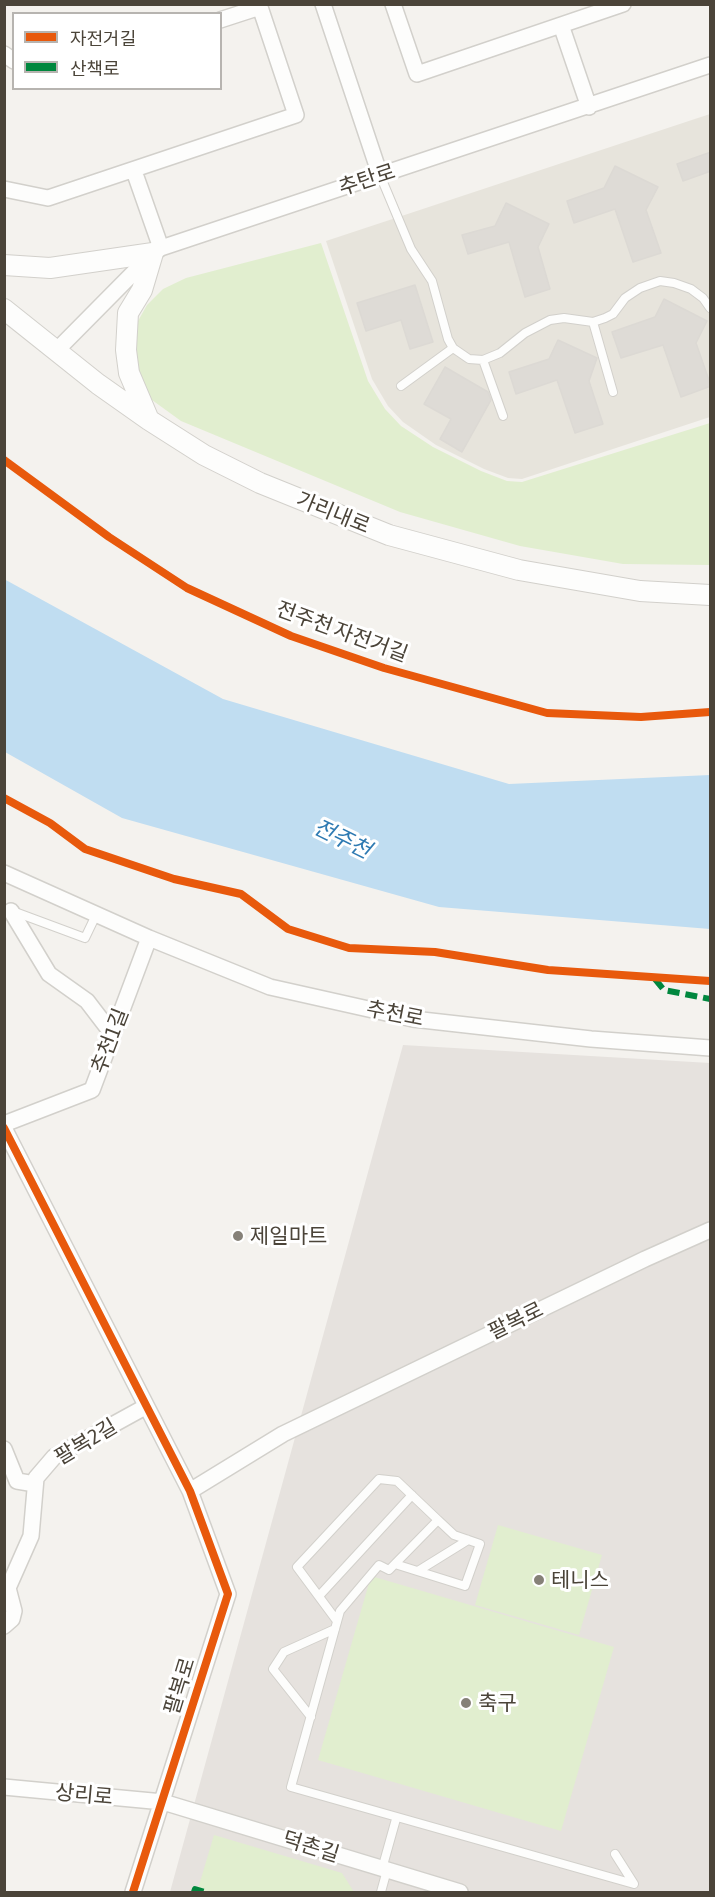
<!DOCTYPE html>
<meta charset="utf-8">
<style>
body{margin:0}
#map{position:relative;width:715px;height:1897px;overflow:hidden;background:#f4f2ee;font-family:"Asap Condensed","Noto Sans KR",sans-serif}
canvas{display:block}
.frame{position:absolute;inset:0;border:6px solid #4b4439;pointer-events:none}
.legend{position:absolute;left:12px;top:12px;width:210px;height:78px;box-sizing:border-box;background:#fff;border:2px solid #b7b4b0;margin:0;padding:8px 10px;list-style:none;font-size:18px;color:#4b4439}
.legend li{display:flex;align-items:center;gap:12px;height:30px}
.legend b{width:30px;border:2px solid #b7b4b0}
</style>
<div id="map">
<canvas width="715" height="1897"></canvas>
<div class="frame"></div>
<ul class="legend">
<li><b style="height:8px;background:#e8590c"></b>자전거길</li>
<li><b style="height:8px;background:#00873e"></b>산책로</li>
</ul>
</div>
<script>
const g = document.querySelector('canvas').getContext('2d');
g.lineJoin = 'round';
function paint(path, color) {
  g.fillStyle = color;
  g.fill(path, 'evenodd');
}
function toPath(rows) {
  const path = new Path2D();
  for (const r of rows) {
    path.moveTo(r[0], r[1]);
    for (let i = 2; i < r.length; i += 2) path.lineTo(r[i], r[i + 1]);
  }
  return path;
}
function trace(path, color, width, dash) {
  g.strokeStyle = color;
  g.lineWidth = width;
  g.lineCap = dash ? 'butt' : 'round';
  g.setLineDash(dash || []);
  g.stroke(path);
}
function label(font, color, halo, rows, align = 'center') {
  g.font = font + ' "Asap Condensed","Noto Sans KR",sans-serif';
  g.lineWidth = 6;
  g.setLineDash([]);
  g.textBaseline = 'middle';
  g.strokeStyle = halo;
  g.fillStyle = color;
  for (const [text, x, y, turn = 0] of rows) {
    g.save();
    g.translate(x, y);
    g.rotate((+turn || 0) * Math.PI / 180);
    g.textAlign = isNaN(turn) ? turn : align;
    if (halo) g.strokeText(text, 0, 0);
    g.fillText(text, 0, 0);
    g.restore();
  }
}
const residential = toPath([
 [710,114,710,417,522,479,508,478,484,469,436,445,403,422,388,406,372,379,326,241]
]);
const industrial = toPath([
 [403,1045,710,1063,710,1892,170,1892]
]);
const green = toPath([
 [321,243,368,381,385,409,401,426,433,447,481,471,507,481,522,482,710,423,710,565,623,564,520,546,400,512,181,421,152,400,143,383,137,363,136,340,138,321,147,305,163,289,186,278],
 [498,1525,602,1555,579,1635,475,1605],
 [371,1576,614,1647,561,1831,318,1760],
 [214,1835,342,1873,354,1892,197,1892]
]);
const water = toPath([
 [4,579,223,699,509,784,710,775,710,929,439,907,122,818,5,752]
]);
const building = toPath([
 [711,152,711,171,683,181,677,164,711,152],
 [615,166,658,187,646,210,661,253,633,262,615,209,574,223,567,201,604,188,615,166],
 [506,203,549,224,538,247,550,289,525,297,509,242,468,254,462,235,495,226,506,203],
 [415,285,433,342,410,349,401,320,366,331,357,303,415,285],
 [664,299,707,321,696,343,711,386,681,397,663,345,621,358,612,332,655,317,664,299],
 [558,340,597,358,589,381,603,424,575,433,557,380,516,394,509,372,549,359,558,340],
 [445,367,488,392,491,400,462,452,440,439,451,419,424,404,445,367]
]);
const service = toPath([
 [380,175,411,249,432,281,448,339,453,348,469,359,483,360,500,353,525,333,550,320,564,318,593,322,605,318,613,314,625,298,640,288,660,281,674,283,691,289,703,298,710,308],
 [593,322,613,392],
 [483,360,503,416],
 [401,386,453,348],
 [15,912,85,938,96,915],
 [395,1564,465,1586,480,1544,454,1535,438,1520],
 [418,1571,468,1540],
 [319,1596,412,1495],
 [337,1621,297,1567,379,1479,397,1481,438,1520,389,1570,379,1565,340,1611,291,1787,634,1884,615,1854],
 [311,1717,273,1669,284,1652,335,1629],
 [382,1869,396,1819],
 [381,1892,387,1870]
]);
const minor = toPath([
 [323,4,380,175],
 [393,4,417,74,623,4],
 [220,20,260,7],
 [561,25,589,107],
 [4,54,14,61],
 [134,171,161,248],
 [4,189,48,198,296,115,259,4],
 [57,350,153,253,161,248,710,65],
 [4,873,149,938,270,987,413,1019,591,1039,710,1048],
 [11,911,49,974,87,1001,113,1035],
 [4,1124,92,1090,149,938],
 [4,1128,190,1491,228,1594,133,1892],
 [4,1449,17,1481,35,1484],
 [190,1491,283,1434,645,1259,710,1230],
 [4,1585,8,1588,14,1611,12,1619,4,1626],
 [8,1588,31,1536,36,1478,54,1457,145,1407],
 [4,1787,163,1802,460,1892]
]);
const tertiary = toPath([
 [4,265,50,268,153,253,142,290,128,313,126,350,129,373,149,420],
 [4,309,98,384,149,420,204,455,260,483,389,535,519,570,640,591,710,595]
]);
const quiet = toPath([
 [655,979,664,990,710,999],
 [194,1892,195,1889,205,1892]
]);
const cycleway = toPath([
 [4,460,109,537,187,588,291,636,384,668,547,713,641,717,710,712],
 [4,798,50,823,85,849,174,879,241,894,288,929,349,948,435,952,548,970,710,981],
 [4,1128,190,1491,228,1594,133,1892]
]);
const markers = [
 [238,1236,6,"#868178"],
 [539,1580,6,"#868178"],
 [466,1703,6,"#868178"]
];
const streetNames = [
 ["추탄로",367,180,-18],
 ["가리내로",333,513,22],
 ["전주천 자전거길",342,632,20],
 ["추천로",395,1014,11],
 ["추천1길",110,1041,-69],
 ["팔복로",516,1321,-26],
 ["팔복2길",86,1442,-31],
 ["팔복로",180,1686,-73],
 ["상리로",84,1795,5],
 ["덕촌길",311,1847,17]
];
const poiNames = [
 ["제일마트",250,1236],
 ["테니스",551,1580],
 ["축구",478,1703]
];
const waterNames = [
 ["전주천",342,839,26]
];
paint(residential, '#e7e4dc');
paint(industrial, '#e6e2de');
paint(green, '#e1eecf');
paint(water, '#c0ddf1');
paint(building, '#dedbd6');
trace(building, '#dcd9d4', 1.5);
trace(service, '#d2d0cb', 10);
trace(minor, '#d2d0cb', 18);
trace(tertiary, '#d2d0cb', 22);
trace(service, '#fdfdfc', 8);
trace(minor, '#fdfdfc', 15);
trace(tertiary, '#fdfdfc', 20);
trace(quiet, '#00873e', 6, [12, 6]);
trace(cycleway, '#e8590c', 8);
for (const [x, y, r, color] of markers) {
  const dot = new Path2D();
  dot.arc(x, y, r, 0, 2 * Math.PI);
  g.fillStyle = color;
  g.fill(dot);
  trace(dot, '#fff', 2);
}
label('21px', '#4b4439', '#fff', streetNames);
label('21px', '#4b4439', '#fff', poiNames, 'left');
label('italic 22px', '#2e7ab2', '#fff', waterNames);
</script>
